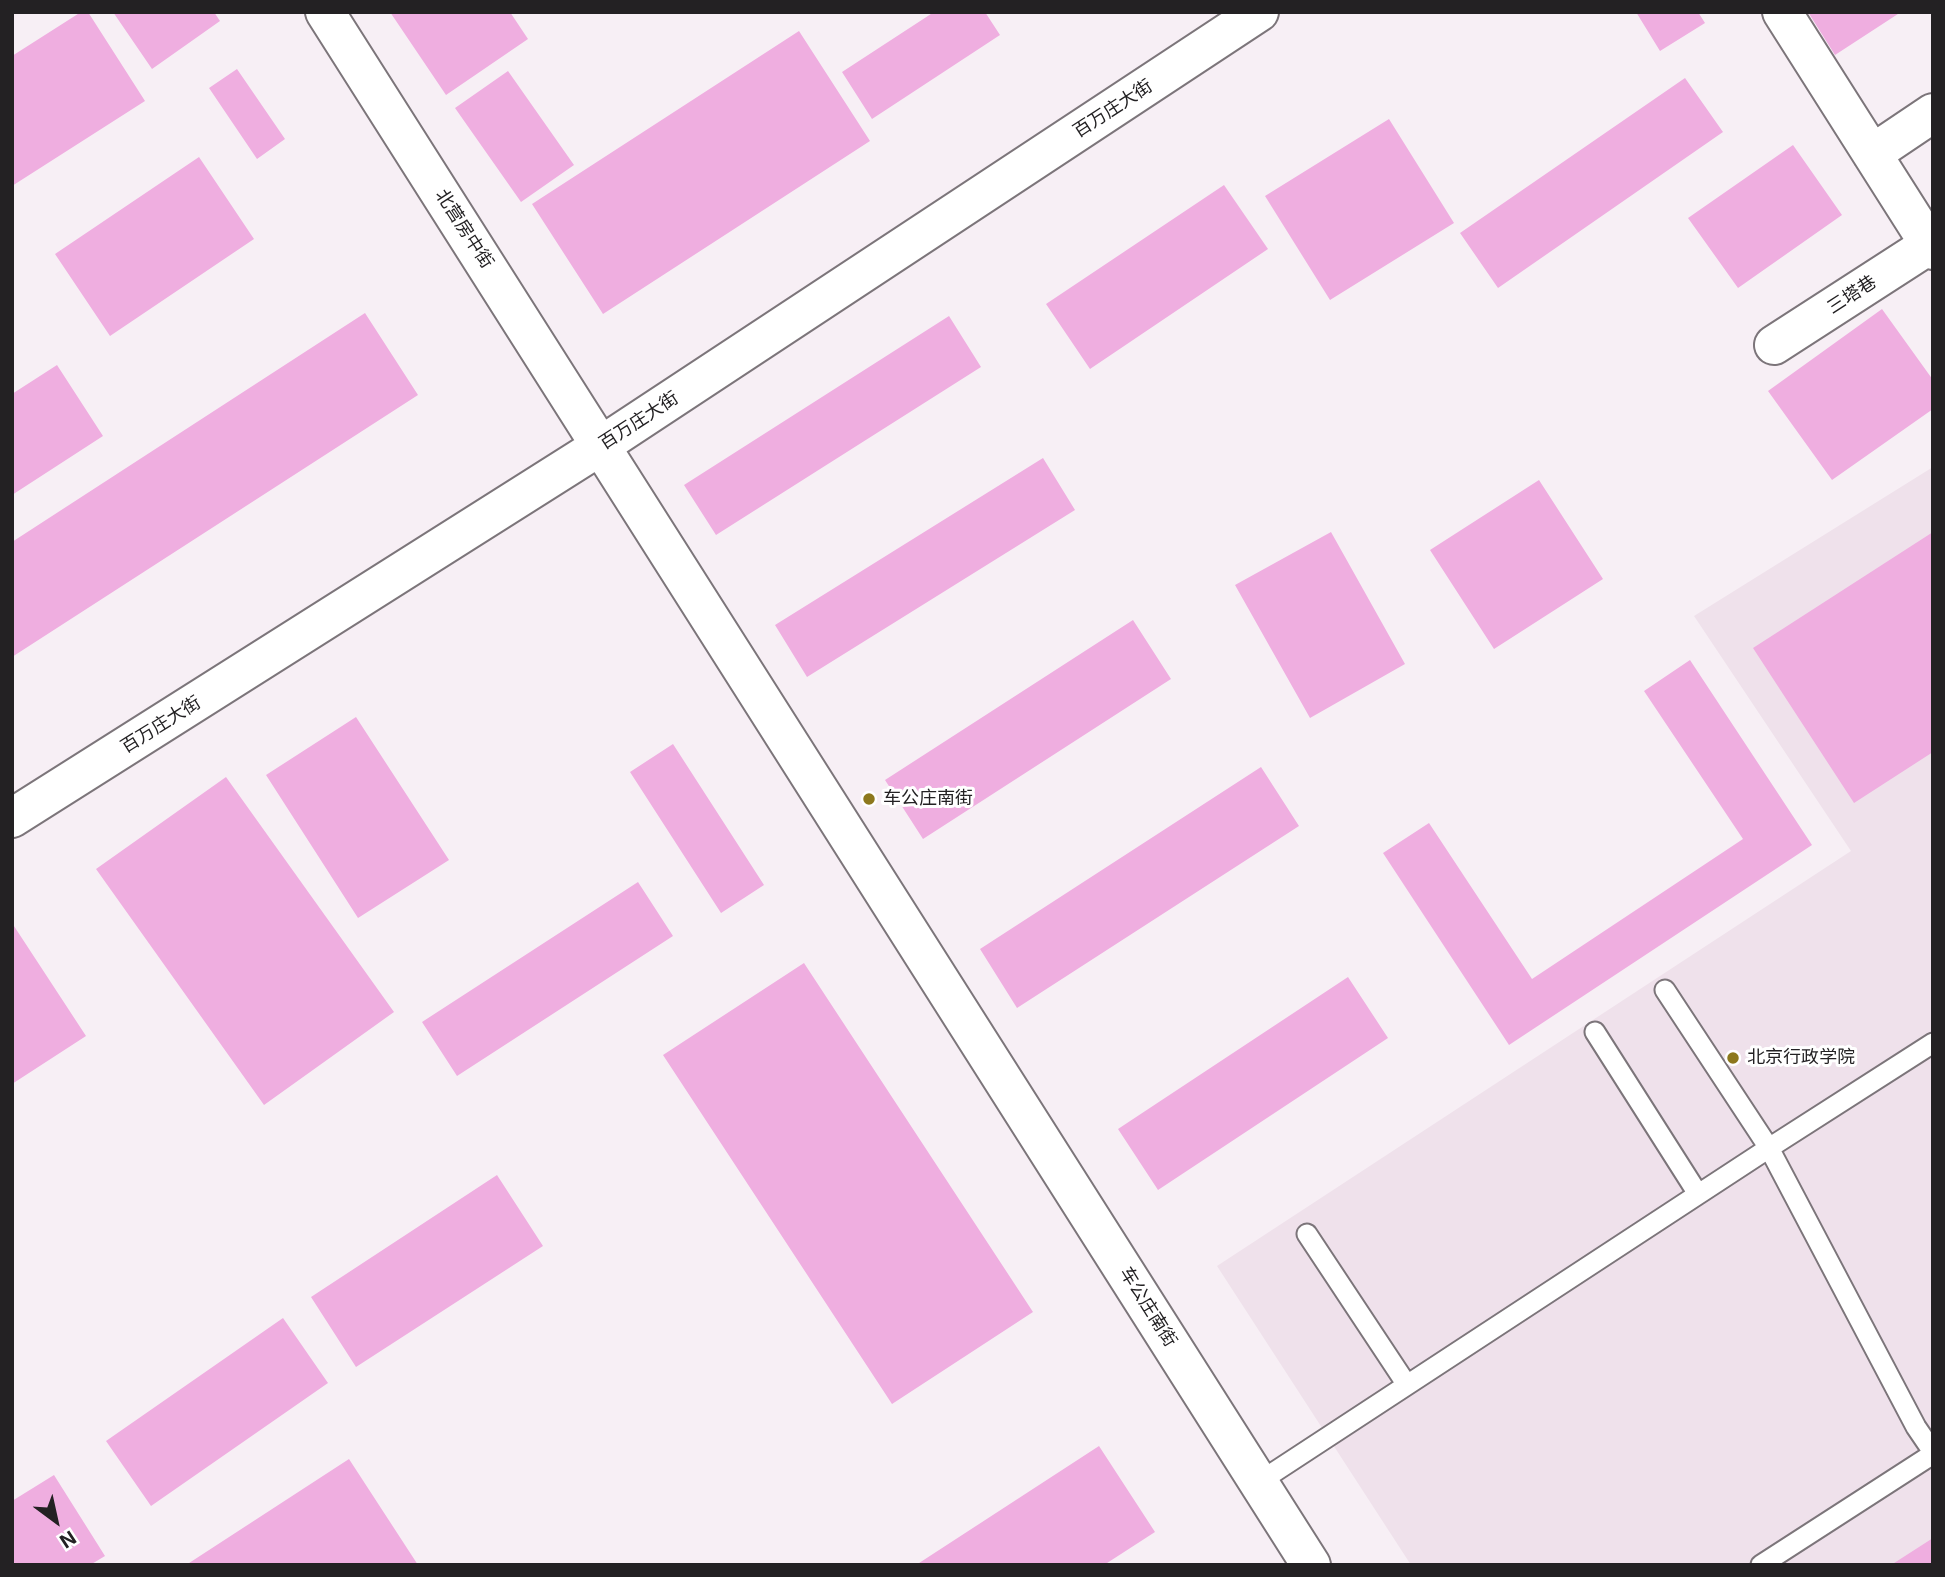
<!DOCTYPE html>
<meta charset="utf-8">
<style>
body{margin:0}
#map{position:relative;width:1945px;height:1577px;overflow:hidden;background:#f7eff5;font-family:Inter,sans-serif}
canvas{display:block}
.frame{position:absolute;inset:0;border:14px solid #232123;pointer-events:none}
.north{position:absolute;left:21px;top:1486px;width:70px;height:70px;-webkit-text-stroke:5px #fff;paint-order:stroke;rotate:147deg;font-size:19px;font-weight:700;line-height:28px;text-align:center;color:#232123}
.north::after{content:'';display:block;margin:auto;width:24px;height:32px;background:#232123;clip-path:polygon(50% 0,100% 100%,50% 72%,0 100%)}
</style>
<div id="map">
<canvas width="1945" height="1577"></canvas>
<div class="frame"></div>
<div class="north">N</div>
</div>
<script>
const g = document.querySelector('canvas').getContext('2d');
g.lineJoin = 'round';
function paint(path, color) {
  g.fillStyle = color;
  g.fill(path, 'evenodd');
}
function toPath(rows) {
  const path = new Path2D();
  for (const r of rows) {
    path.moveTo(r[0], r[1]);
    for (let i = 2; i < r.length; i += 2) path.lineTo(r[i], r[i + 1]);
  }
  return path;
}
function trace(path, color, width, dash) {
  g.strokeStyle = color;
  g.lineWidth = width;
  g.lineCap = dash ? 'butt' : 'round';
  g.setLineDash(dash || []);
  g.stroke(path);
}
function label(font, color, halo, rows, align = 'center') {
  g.font = font + ' Inter,"Noto Sans SC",sans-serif';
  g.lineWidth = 6;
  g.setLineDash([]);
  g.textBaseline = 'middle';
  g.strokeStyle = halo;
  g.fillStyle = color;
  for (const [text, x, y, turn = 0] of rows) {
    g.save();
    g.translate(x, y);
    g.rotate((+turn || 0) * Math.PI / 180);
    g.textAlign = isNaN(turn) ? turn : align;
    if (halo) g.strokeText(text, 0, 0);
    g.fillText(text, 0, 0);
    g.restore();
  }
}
const built = toPath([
 [1933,467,1933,1565,1411,1565,1217,1266,1851,851,1694,616]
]);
const building = toPath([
 [81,12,88,12,145,101,12,186,12,56],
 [113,12,214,12,220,21,152,69],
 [390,12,510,12,528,39,446,95],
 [934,12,985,12,1000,35,872,119,842,72],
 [1636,12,1698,12,1705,23,1660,51],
 [1808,12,1901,12,1835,55],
 [799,31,870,141,603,314,532,204],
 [237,69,285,139,257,159,209,88],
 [508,71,574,165,521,202,455,108],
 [1685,78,1723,132,1498,288,1460,233],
 [1389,119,1454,223,1330,300,1265,196],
 [1793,145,1842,215,1738,288,1688,218],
 [199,157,254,239,110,336,55,254],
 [1224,185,1268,249,1090,369,1046,304],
 [1882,309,1933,380,1933,409,1832,480,1768,391],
 [365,313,418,395,12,657,12,542],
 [949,316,981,367,716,535,684,485],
 [57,365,103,436,12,495,12,394],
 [1043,458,1075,510,807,677,775,625],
 [1539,480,1603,579,1494,649,1430,550],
 [1331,532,1405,664,1310,718,1235,585],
 [1933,532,1933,752,1854,803,1753,648],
 [1133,620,1171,679,923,839,885,780],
 [1690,660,1812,845,1509,1045,1383,853,1429,823,1532,979,1743,839,1644,691],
 [356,717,449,860,358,918,266,775],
 [673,744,764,885,721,913,630,772],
 [1261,767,1299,826,1017,1008,980,949],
 [226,777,394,1012,264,1105,96,869],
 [638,882,673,936,457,1076,422,1022],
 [12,923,86,1036,12,1084],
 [804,963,1033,1312,892,1404,663,1055],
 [1348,977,1388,1038,1158,1190,1118,1129],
 [497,1175,543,1246,356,1367,311,1297],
 [283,1318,328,1383,151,1506,106,1441],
 [1099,1446,1155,1532,1104,1565,916,1565],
 [349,1459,418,1565,186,1565],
 [54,1475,105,1556,90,1565,12,1565,12,1501],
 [1933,1538,1933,1565,1891,1565]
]);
const lane = toPath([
 [1665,990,1769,1148,1916,1427,1933,1452],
 [1595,1032,1698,1194],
 [1307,1234,1407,1385],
 [1259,1482,1769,1148,1933,1043],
 [1761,1565,1933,1454]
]);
const street = toPath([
 [1782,12,1933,250],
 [1872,154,1933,113],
 [1774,345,1929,245]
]);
const secondary = toPath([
 [325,12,1311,1565],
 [12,818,602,445,1259,12]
]);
const markers = [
 [869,799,7,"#8d781d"],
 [1733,1058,7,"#8d781d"]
];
const streetNames = [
 ["百万庄大街",1113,109,-33],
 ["北营房中街",464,229,57],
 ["三塔巷",1852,295,-33],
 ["百万庄大街",639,421,-33],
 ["百万庄大街",161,725,-32],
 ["车公庄南街",1148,1307,58]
];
const poiNames = [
 ["车公庄南街",883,799],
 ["北京行政学院",1747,1058]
];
paint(built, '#efe1eb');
paint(building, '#efaee0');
trace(lane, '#7c757a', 23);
trace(street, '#7c757a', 42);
trace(secondary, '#7c757a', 42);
trace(lane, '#fff', 19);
trace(street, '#fff', 38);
trace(secondary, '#fff', 38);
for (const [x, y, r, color] of markers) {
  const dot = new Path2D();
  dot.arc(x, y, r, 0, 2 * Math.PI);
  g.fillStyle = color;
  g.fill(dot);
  trace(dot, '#fff', 2.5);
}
label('18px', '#232123', '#fff', streetNames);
label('18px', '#232123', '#fff', poiNames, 'left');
</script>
